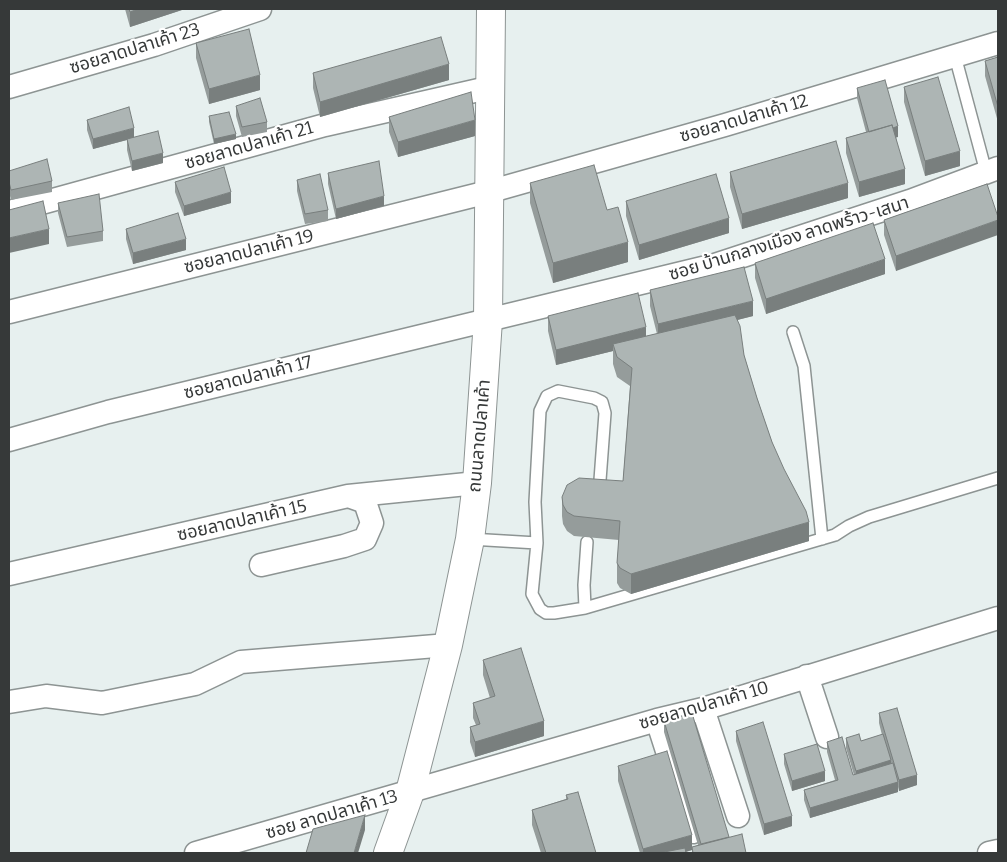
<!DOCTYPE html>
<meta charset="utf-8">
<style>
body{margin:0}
#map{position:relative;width:1007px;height:862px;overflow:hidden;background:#e7f0ef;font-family:Bitter,serif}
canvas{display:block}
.frame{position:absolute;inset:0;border:10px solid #363939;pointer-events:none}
</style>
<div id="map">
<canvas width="1007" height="862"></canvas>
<div class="frame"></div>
</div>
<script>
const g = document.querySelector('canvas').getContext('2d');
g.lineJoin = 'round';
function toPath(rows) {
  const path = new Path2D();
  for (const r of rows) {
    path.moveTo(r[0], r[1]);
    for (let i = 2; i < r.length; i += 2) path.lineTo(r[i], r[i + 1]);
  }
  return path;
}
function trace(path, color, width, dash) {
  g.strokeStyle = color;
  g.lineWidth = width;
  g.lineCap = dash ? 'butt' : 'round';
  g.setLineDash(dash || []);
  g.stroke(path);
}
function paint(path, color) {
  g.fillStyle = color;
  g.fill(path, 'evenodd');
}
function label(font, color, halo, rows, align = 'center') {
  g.font = font + ' Bitter,"Noto Sans Thai",serif';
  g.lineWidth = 4.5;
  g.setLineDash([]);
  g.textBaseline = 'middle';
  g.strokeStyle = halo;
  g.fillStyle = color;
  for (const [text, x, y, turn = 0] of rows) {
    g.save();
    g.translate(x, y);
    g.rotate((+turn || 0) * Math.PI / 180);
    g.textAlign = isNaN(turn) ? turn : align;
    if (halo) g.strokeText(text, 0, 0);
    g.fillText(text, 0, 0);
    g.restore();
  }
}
const lane = toPath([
 [955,56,986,172],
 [793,332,804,366,822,539],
 [600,480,605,413,602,402,594,398,558,391,547,396,540,411,535,502,537,543,532,594,540,609,546,613,554,613,585,608,835,535,849,526,869,517,998,478],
 [470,539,537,543],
 [585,608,584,585,587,542]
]);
const street = toPath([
 [9,87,154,45,260,9],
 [9,212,325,125,492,87],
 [9,312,488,192,725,125,998,43],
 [9,440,108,412,715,265,910,201,998,168],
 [261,565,344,546,365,539,372,523,365,502,348,496],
 [9,574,348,496,477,483],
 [807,676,827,737],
 [9,702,46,696,102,703,195,684,241,662,448,645],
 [703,709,738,816],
 [657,720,693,832],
 [196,853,657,720,703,709,998,618],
 [989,853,998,851]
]);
const secondary = toPath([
 [388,853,410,792,448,645,470,539,477,483,488,320,491,9]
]);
const wall = toPath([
 [125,9,185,9,130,27],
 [196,43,260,90,209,104,196,58],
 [998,57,998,122,985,76,985,61],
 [313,73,449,80,320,117,313,88],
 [904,87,960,166,925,176,904,102],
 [857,88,898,137,896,137,905,184,859,197,846,153,846,138,866,132,857,98],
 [236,106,267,122,267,132,242,137,236,116],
 [209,116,236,139,214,144,209,122],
 [389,117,475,136,398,157,389,132],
 [87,120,134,137,163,163,132,171,127,150,127,140,93,149,87,130],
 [9,171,52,181,52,192,11,200,9,192],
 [730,172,848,198,742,229,730,187],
 [328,173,384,206,336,219,328,184],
 [297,180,328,210,328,221,305,224,297,191],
 [175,182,231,203,184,216,175,192],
 [530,183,628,262,553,283,530,203],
 [987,184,896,271,884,235,884,220],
 [626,201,729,233,639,260,626,216],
 [58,203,103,231,103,241,67,247,58,213],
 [126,229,186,250,133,264,126,239],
 [755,263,885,274,766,314,755,278],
 [650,290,753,316,737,320,744,355,757,398,772,442,809,541,631,594,620,588,617,583,617,563,619,540,574,536,567,531,563,524,562,516,562,497,623,481,630,386,617,377,613,364,613,351,556,365,548,331,548,316,646,336,657,334,650,306],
 [483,660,544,736,475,757,470,742,470,727,476,725,473,718,473,703,490,698,483,675],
 [879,713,917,785,899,791,898,787,898,792,810,818,804,800,804,790,835,780,827,752,827,742,853,775,854,775,846,748,846,738,861,741,882,735,879,723],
 [664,721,729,837,746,853,692,853,692,850,686,852,686,853,640,853,618,781,618,766,692,847,698,845,664,732],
 [736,731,792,826,764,835,736,741],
 [784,754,825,781,792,791,784,764],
 [566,795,596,853,541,853,532,825,532,810,566,799]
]);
const shadedWall = toPath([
 [138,9,185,9,130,27,130,12],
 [449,64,449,80,320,117,320,102],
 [260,75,260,90,209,104,209,89],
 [475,120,475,136,398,157,398,142],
 [898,126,898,137,870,145,870,135],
 [134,128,134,138,93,149,93,139],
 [236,134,236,139,214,144,214,139],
 [960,151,960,166,925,176,925,161],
 [163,153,163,163,132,171,132,161],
 [905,169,905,184,859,197,859,182],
 [848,183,848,198,742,229,742,214],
 [231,192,231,203,184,216,184,206],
 [384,196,384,206,336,219,336,209],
 [729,218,729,233,639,260,639,245],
 [998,220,998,235,896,271,896,256],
 [49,229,49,244,9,253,9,238],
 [186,239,186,250,133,264,133,253],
 [628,242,628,262,553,283,553,263],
 [885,259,885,274,766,314,766,299],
 [753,301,753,316,658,340,658,324],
 [646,327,646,343,613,344,613,351,556,365,556,350],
 [809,522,809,541,631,594,631,574],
 [544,721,544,736,475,757,475,742],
 [891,760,891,771,856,781,856,771],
 [825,771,825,781,792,791,792,781],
 [917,775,917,785,899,791,899,780],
 [898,782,898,792,810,818,810,808],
 [365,815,365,830,358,853,354,853],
 [792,816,792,826,764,835,764,824],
 [692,835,692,850,681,853,643,853,643,849]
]);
const building = toPath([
 [129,9,138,9,130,12,129,9],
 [249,29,260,75,209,89,196,43,249,29],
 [441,37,449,64,320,102,313,73,441,37],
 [998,57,998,107,985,61,998,57],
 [938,77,960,151,925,161,904,87,938,77],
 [885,80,898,126,893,128,892,125,869,132,857,88,885,80],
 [471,92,475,120,398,142,389,117,471,92],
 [260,98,267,122,242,127,236,106,260,98],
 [129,107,134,128,93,139,87,120,129,107],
 [229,112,236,134,214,139,209,116,229,112],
 [892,125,905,169,859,182,846,138,892,125],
 [158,131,163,153,132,161,127,139,158,131],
 [836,141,848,183,742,214,730,172,836,141],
 [47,159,52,181,11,190,9,182,9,171,47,159],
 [379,161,384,196,336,209,328,173,379,161],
 [594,165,607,210,618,207,628,242,553,263,530,183,594,165],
 [224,167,231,192,184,206,175,182,224,167],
 [320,174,328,210,305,214,297,180,320,174],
 [716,174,729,218,639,245,626,201,716,174],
 [987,184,998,217,998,220,896,256,884,220,987,184],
 [99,194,103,231,67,237,58,203,99,194],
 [43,201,49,229,9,238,9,210,43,201],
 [178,213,186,239,133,253,126,229,178,213],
 [873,223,885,259,766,299,755,263,873,223],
 [744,267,753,301,658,324,650,290,744,267],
 [638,293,646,327,556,350,548,316,638,293],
 [735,315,740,326,744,355,757,398,772,442,784,469,806,511,809,522,631,574,620,568,617,563,620,521,574,516,567,512,563,505,562,497,567,485,579,478,623,481,632,368,617,357,613,344,735,315],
 [521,648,544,721,475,742,470,727,480,724,473,703,495,696,483,660,521,648],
 [897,708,917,775,899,780,879,713,897,708],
 [692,713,729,837,701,844,664,721,692,713],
 [763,722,792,816,764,824,736,731,763,722],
 [859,734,861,741,883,734,891,760,856,771,846,738,859,734],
 [842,737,853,775,893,763,898,782,810,808,804,790,838,780,827,742,842,737],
 [817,744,825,771,792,781,784,754,817,744],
 [667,751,692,835,643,849,618,766,667,751],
 [578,792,596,853,546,853,532,810,568,799,566,795,578,792],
 [365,815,354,853,306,853,313,829,365,815],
 [742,834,746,853,693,853,692,847,742,834],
 [685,848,686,853,659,853,685,848]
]);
const streetNames = [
 ["ซอยลาดปลาเค้า 23",135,49,-17],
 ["ซอยลาดปลาเค้า 12",744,119,-16],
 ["ซอยลาดปลาเค้า 21",249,146,-16],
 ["ซอย บ้านกลางเมือง ลาดพร้าว-เสนา",789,239,-17],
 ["ซอยลาดปลาเค้า 19",249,252,-14],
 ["ซอยลาดปลาเค้า 17",248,378,-14],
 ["ถนนลาดปลาเค้า",480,436,-85],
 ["ซอยลาดปลาเค้า 15",242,521,-13],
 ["ซอยลาดปลาเค้า 10",704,706,-16],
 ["ซอย ลาดปลาเค้า 13",332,815,-16]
];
trace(lane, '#8d9493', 14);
trace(street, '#8d9493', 25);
trace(secondary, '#8d9493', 30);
trace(lane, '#fff', 11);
trace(street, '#fff', 22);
trace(secondary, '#fff', 28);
paint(wall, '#959c9b');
paint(shadedWall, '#797f7e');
paint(building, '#adb5b4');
trace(building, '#797f7e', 1);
label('18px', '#363939', '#fff', streetNames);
</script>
